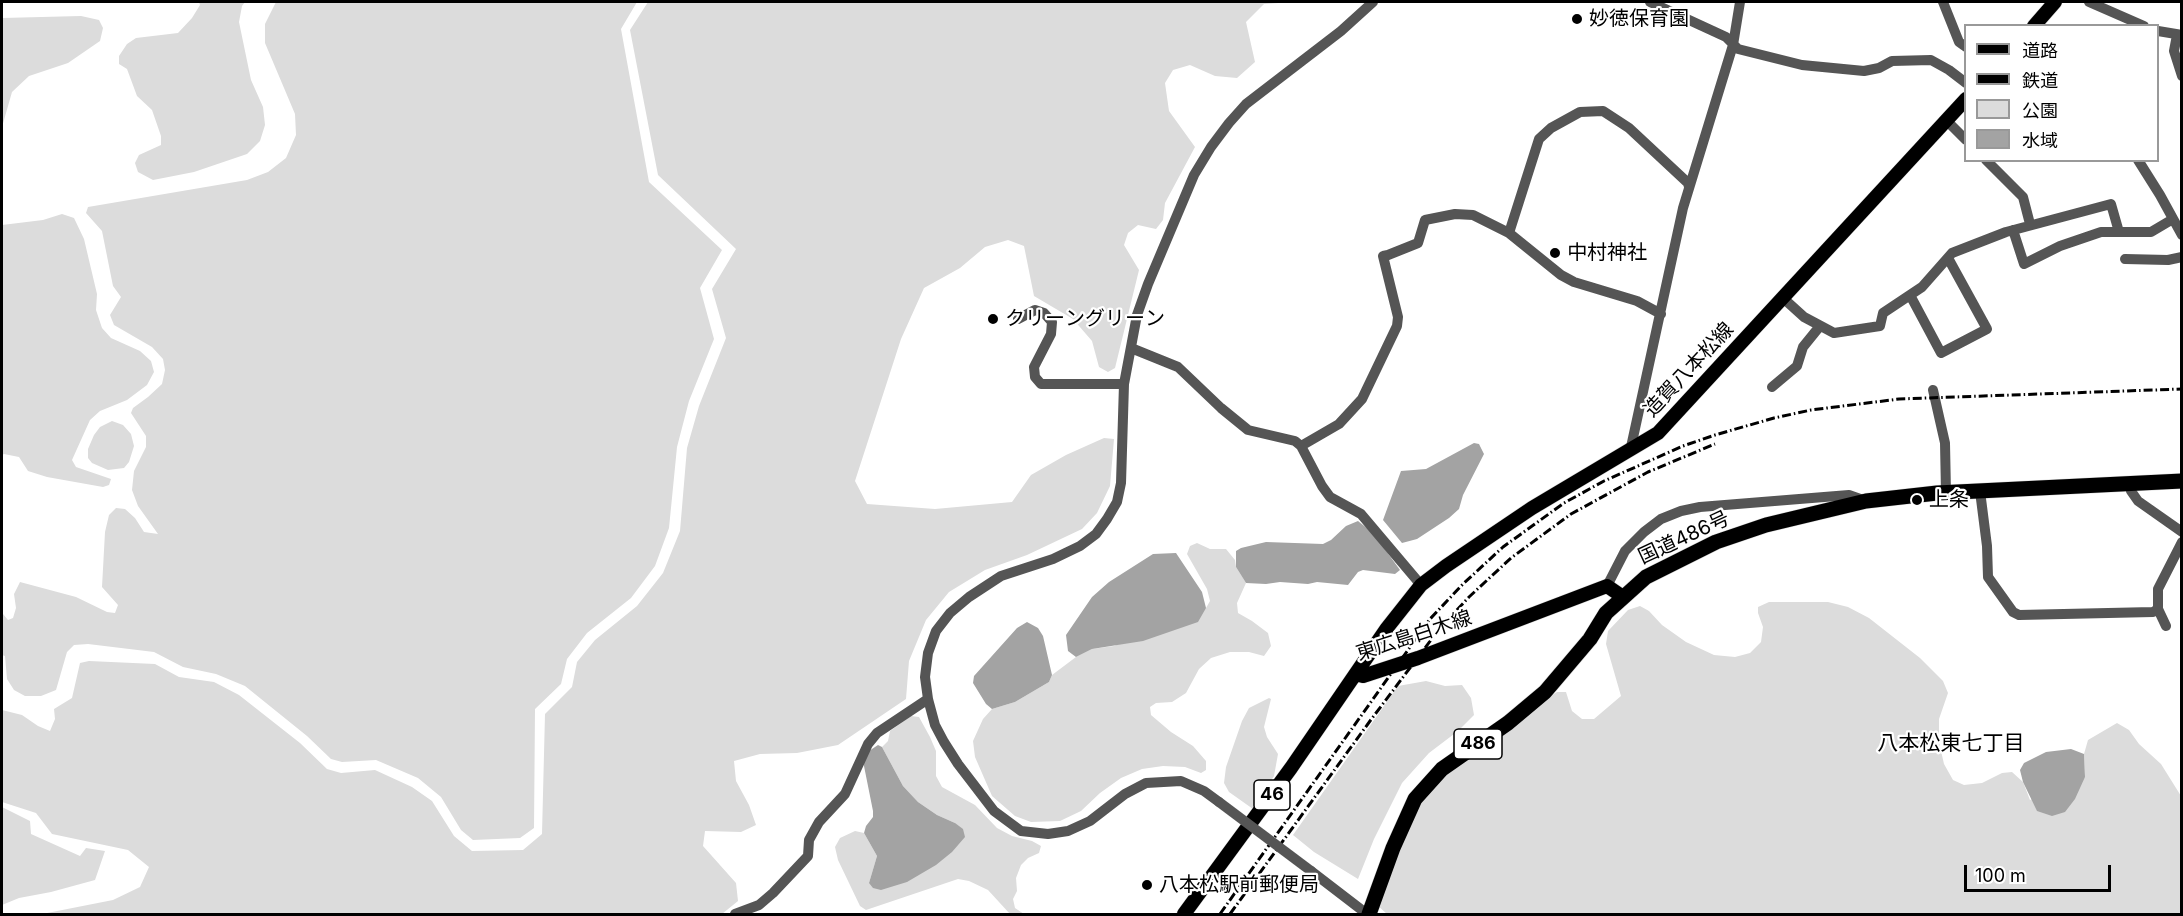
<!DOCTYPE html>
<meta charset="utf-8">
<style>
body{margin:0}
#map{position:relative;width:2183px;height:916px;overflow:hidden;background:#fff;font-family:Inter,"Noto Sans JP",sans-serif}
canvas{display:block}
.frame{position:absolute;inset:0;border:3px solid #000;pointer-events:none}
.legend{position:absolute;left:1964px;top:24px;width:195px;height:138px;box-sizing:border-box;background:#fff;border:2px solid #999;margin:0;padding:8px 10px;list-style:none;font-size:18px;color:#000}
.legend li{display:flex;align-items:center;gap:12px;height:30px}
.legend b{width:30px;border:2px solid #999}
.scale{position:absolute;left:1964px;top:865px;width:147px;height:27px;box-sizing:border-box;border:3px solid #000;border-top:0;padding-left:8px;font-size:18px;line-height:21px;white-space:nowrap;color:#000;-webkit-text-stroke:4px #fff;paint-order:stroke}
</style>
<div id="map">
<canvas width="2183" height="916"></canvas>
<div class="frame"></div>
<ul class="legend">
<li><b style="height:8px;background:#000"></b>道路</li>
<li><b style="height:8px;background:#000"></b>鉄道</li>
<li><b style="height:16px;background:#dcdcdc"></b>公園</li>
<li><b style="height:16px;background:#a3a3a3"></b>水域</li>
</ul>
<div class="scale">100 m</div>
</div>
<script>
const g = document.querySelector('canvas').getContext('2d');
g.lineJoin = 'round';
function paint(path, color) {
  g.fillStyle = color;
  g.fill(path, 'evenodd');
}
function toPath(rows) {
  const path = new Path2D();
  for (const r of rows) {
    path.moveTo(r[0], r[1]);
    for (let i = 2; i < r.length; i += 2) path.lineTo(r[i], r[i + 1]);
  }
  return path;
}
function trace(path, color, width, dash) {
  g.strokeStyle = color;
  g.lineWidth = width;
  g.lineCap = dash ? 'butt' : 'round';
  g.setLineDash(dash || []);
  g.stroke(path);
}
function label(font, color, halo, rows, align = 'center') {
  g.font = font + ' Inter,"Noto Sans JP",sans-serif';
  g.lineWidth = 4.5;
  g.setLineDash([]);
  g.textBaseline = 'middle';
  g.strokeStyle = halo;
  g.fillStyle = color;
  for (const [text, x, y, turn = 0] of rows) {
    g.save();
    g.translate(x, y);
    g.rotate((+turn || 0) * Math.PI / 180);
    g.textAlign = isNaN(turn) ? turn : align;
    if (halo) g.strokeText(text, 0, 0);
    g.fillText(text, 0, 0);
    g.restore();
  }
}
const green = toPath([
 [199,2,245,2,242,6,239,22,251,80,263,107,265,125,260,141,247,154,194,172,153,180,138,172,135,163,139,155,161,145,161,136,152,110,137,96,127,69,119,64,119,56,127,44,136,38,178,33,192,18,200,5],
 [276,2,637,2,621,29,649,182,722,250,700,288,714,339,689,401,677,447,669,528,655,566,631,598,587,633,567,659,561,684,535,709,534,828,520,838,473,840,461,830,441,797,418,778,376,760,342,762,331,759,307,736,245,686,216,674,183,667,154,652,88,644,74,645,67,652,56,690,41,696,25,696,14,690,7,679,5,656,2,655,2,596,3,614,8,620,13,618,16,608,14,594,20,582,76,597,107,612,115,613,118,605,102,587,105,532,109,515,116,508,125,509,135,518,144,532,158,534,138,506,132,490,134,471,146,447,146,436,131,413,133,408,148,397,162,384,165,370,163,359,152,347,114,325,110,315,121,297,113,286,102,231,86,213,88,207,247,180,268,172,286,158,296,135,295,114,265,43,265,24],
 [648,2,1293,2,1264,4,1246,22,1255,62,1237,78,1215,76,1190,65,1173,70,1165,83,1169,111,1195,147,1165,203,1163,220,1156,229,1138,225,1128,233,1124,245,1139,270,1115,368,1108,372,1099,367,1092,341,1073,319,1034,296,1024,246,1008,240,985,247,960,268,924,288,901,339,855,481,867,504,935,509,1012,502,1031,475,1066,455,1104,438,1114,439,1110,486,1097,513,1082,529,1027,555,985,570,949,592,926,620,909,661,906,699,838,745,797,753,760,754,734,761,736,781,749,805,756,825,741,832,705,831,703,846,736,883,738,901,722,914,42,914,113,900,140,887,149,867,128,850,52,834,36,813,2,802,2,710,22,715,38,726,50,731,55,719,54,709,72,698,80,663,89,661,155,664,179,677,214,682,239,695,300,743,327,769,341,773,375,770,412,787,432,801,454,836,472,851,523,850,542,834,545,714,572,687,577,662,595,640,637,606,663,573,680,531,687,448,699,406,726,338,712,289,736,249,658,175,630,30],
 [81,16,99,20,103,28,100,41,68,63,29,76,12,92,2,127,2,18],
 [62,214,74,218,84,239,97,294,96,310,102,328,111,338,140,351,151,361,154,372,147,385,127,400,100,411,90,420,72,460,76,467,111,479,109,485,103,487,47,477,28,471,19,457,4,454,2,455,2,225,43,220],
 [112,421,123,425,131,434,134,446,129,462,124,468,108,470,92,463,88,458,88,449,94,435,100,427],
 [1197,543,1210,549,1226,549,1235,560,1236,567,1246,583,1237,603,1238,613,1252,621,1268,633,1271,646,1264,656,1249,652,1230,652,1211,658,1199,669,1186,693,1172,702,1156,703,1150,707,1151,715,1171,732,1193,746,1206,761,1206,770,1201,773,1185,767,1163,766,1142,769,1121,778,1100,793,1081,811,1060,821,1031,822,1015,816,992,796,975,757,973,741,983,719,992,709,1015,702,1049,682,1052,675,1076,657,1092,649,1114,646,1206,608,1210,601,1207,589,1187,554,1190,546],
 [1769,602,1828,602,1848,607,1869,618,1920,658,1943,681,1948,693,1939,719,1939,742,1944,764,1953,780,1964,785,1982,783,2002,773,2012,772,2023,782,2030,800,2085,777,2084,754,2088,740,2117,723,2129,730,2139,744,2161,764,2181,796,2181,914,1387,914,1377,905,1414,811,1444,773,1522,715,1557,692,1566,692,1572,711,1582,719,1594,719,1621,696,1606,644,1608,631,1628,610,1640,606,1649,611,1662,625,1686,642,1714,655,1735,657,1750,653,1761,642,1763,627,1758,613,1758,607],
 [1426,681,1445,686,1462,685,1471,698,1474,715,1458,731,1429,753,1402,783,1374,839,1358,879,1314,852,1293,835,1398,686],
 [1269,698,1271,699,1264,727,1267,737,1278,754,1274,776,1253,809,1229,792,1224,783,1226,767,1242,721,1249,708],
 [911,716,919,717,930,737,936,751,936,776,942,787,975,805,997,828,1012,836,1032,841,1041,846,1039,853,1028,858,1021,865,1016,878,1017,891,1013,899,1015,908,1024,914,1010,914,988,890,969,881,958,879,866,910,860,906,838,860,835,847,840,838,855,831,864,833,877,856,869,883,955,823,937,815,918,802,903,786,882,747,888,741,890,731],
 [2,807,30,821,31,834,80,856,86,848,105,851,95,880,51,892,19,898,2,905]
]);
const water = toPath([
 [1474,443,1479,444,1484,454,1463,495,1459,509,1449,518,1417,539,1402,543,1383,520,1401,471,1426,469],
 [1358,521,1373,533,1400,570,1395,574,1363,570,1358,572,1348,585,1317,582,1308,584,1280,582,1266,584,1246,583,1236,567,1236,551,1241,548,1266,542,1323,544,1331,540,1346,526],
 [1176,553,1202,592,1206,608,1198,622,1143,641,1092,649,1076,657,1068,651,1066,635,1092,597,1109,582,1153,554],
 [1027,622,1038,628,1043,636,1052,675,1049,682,1015,702,992,709,986,704,973,683,974,676,1017,628],
 [878,745,882,747,903,786,918,802,937,815,955,823,963,829,965,837,952,852,936,865,907,882,881,890,873,888,869,883,877,856,864,833,866,826,873,817,873,811,863,761,866,753],
 [2071,749,2084,754,2085,777,2075,799,2065,812,2052,816,2037,811,2023,782,2020,770,2024,763,2046,752]
]);
const minor = toPath([
 [1650,2,1726,37,1738,49,1802,65,1864,71,1879,68,1892,61,1931,60,1949,70,1966,83],
 [1943,2,1959,42,1966,47],
 [2089,2,2144,26],
 [2158,31,2182,35],
 [2177,35,2174,51,2182,76],
 [1946,120,1966,140],
 [1986,160,2023,197,2030,224],
 [2138,160,2160,195,2182,235],
 [2013,230,2024,264,2060,246,2101,232,2151,232,2173,219],
 [1509,233,1539,139,1551,128,1580,112,1603,111,1629,128,1688,183,1689,187],
 [2125,259,2168,260,2182,257],
 [1910,295,1941,353,1987,329,1948,258],
 [1783,298,1804,317,1834,333,1880,326,1883,313,1922,287,1952,253,2006,232,2111,204,2119,232],
 [1018,319,1035,310,1044,313,1052,322,1051,334,1034,367,1035,377,1041,384,1124,384],
 [1131,348,1178,367,1221,408,1248,430,1295,441,1301,446,1322,486,1330,497,1361,514,1421,585],
 [1772,387,1797,366,1803,347,1820,326],
 [1933,390,1945,443,1946,493],
 [1301,446,1339,424,1362,399,1397,326,1398,317,1383,256,1388,255,1418,243,1425,220,1455,214,1473,215,1509,233,1561,275,1574,282,1637,301,1661,314],
 [1631,447,1683,208,1733,45,1740,2],
 [2131,484,2131,491,2138,501,2182,532],
 [1980,491,1987,546,1988,577,2013,612,2019,615,2153,612,2158,609,2158,589,2182,542],
 [1607,586,1625,551,1644,532,1661,519,1681,511,1700,507,1849,495,1866,501],
 [2158,609,2166,626],
 [1219,802,1204,791,1181,781,1146,783,1125,794,1090,821,1068,831,1048,834,1021,831,994,811,958,764,944,742,935,725,928,699,925,677,928,653,936,631,950,613,969,597,1001,576,1053,559,1080,546,1096,534,1107,519,1117,502,1121,483,1124,384,1137,315,1148,284,1194,175,1211,147,1229,123,1246,104,1341,31,1373,2],
 [1311,871,1367,914],
 [735,914,759,905,773,893,808,856,809,840,819,822,845,794,868,744,877,733,928,699]
]);
const major = toPath([
 [2034,26,2055,2],
 [1356,674,1363,676,1418,658,1607,586,1623,597],
 [1184,914,1291,768,1387,628,1421,585,1446,566,1532,508,1658,433,1966,99]
]);
const highway = toPath([
 [1369,914,1393,848,1415,799,1442,769,1508,723,1545,692,1590,639,1606,613,1646,577,1716,542,1766,525,1866,501,1937,493,2182,481]
]);
const rail = toPath([
 [1220,914,1430,619,1463,584,1503,547,1564,503,1604,481,1683,446,1715,435,1774,418,1811,410,1899,399,2182,389],
 [1230,914,1370,721,1440,628,1469,597,1511,558,1571,514,1648,472,1715,444]
]);
const minorBridge = toPath([
 [1219,802,1311,871]
]);
const markers = [
 [1577,19,6,"#000"],
 [1555,253,6,"#000"],
 [993,319,6,"#000"],
 [1917,500,6,"#000"],
 [1147,885,6,"#000"]
];
const shields = [
 [1478,744,48],
 [1272,795,36]
];
const shieldNames = [
 ["486",1478,744],
 ["46",1272,795]
];
const poiNames = [
 ["妙徳保育園",1589,19],
 ["中村神社",1567,253],
 ["クリーングリーン",1005,319],
 ["上条",1929,500],
 ["八本松駅前郵便局",1159,885]
];
const streetNames = [
 ["造賀八本松線",1689,370,-47],
 ["国道486号",1684,538,-25],
 ["東広島白木線",1414,636,-18]
];
const neighbourhoodNames = [
 ["八本松東七丁目",1951,744]
];
paint(green, '#dcdcdc');
paint(water, '#a3a3a3');
trace(major, '#dbdbdb', 15);
trace(highway, '#dbdbdb', 16);
trace(minor, '#555', 10);
trace(major, '#000', 14);
trace(highway, '#000', 15);
trace(rail, '#000', 3, [9, 3, 1.5, 3]);
trace(minorBridge, '#555', 10);
for (const [x, y, r, color] of markers) {
  const dot = new Path2D();
  dot.arc(x, y, r, 0, 2 * Math.PI);
  g.fillStyle = color;
  g.fill(dot);
  trace(dot, '#fff', 2);
}
for (const [x, y, w] of shields) {
  const box = new Path2D();
  box.roundRect(x - w / 2, y - 15, w, 30, 4.5);
  g.fillStyle = '#fff';
  g.fill(box);
  trace(box, '#000', 1.5);
}
label('bold 18px', '#000', null, shieldNames);
label('20px', '#000', '#fff', poiNames, 'left');
label('20px', '#000', '#fff', streetNames);
label('21px', '#000', '#fff', neighbourhoodNames);
</script>
